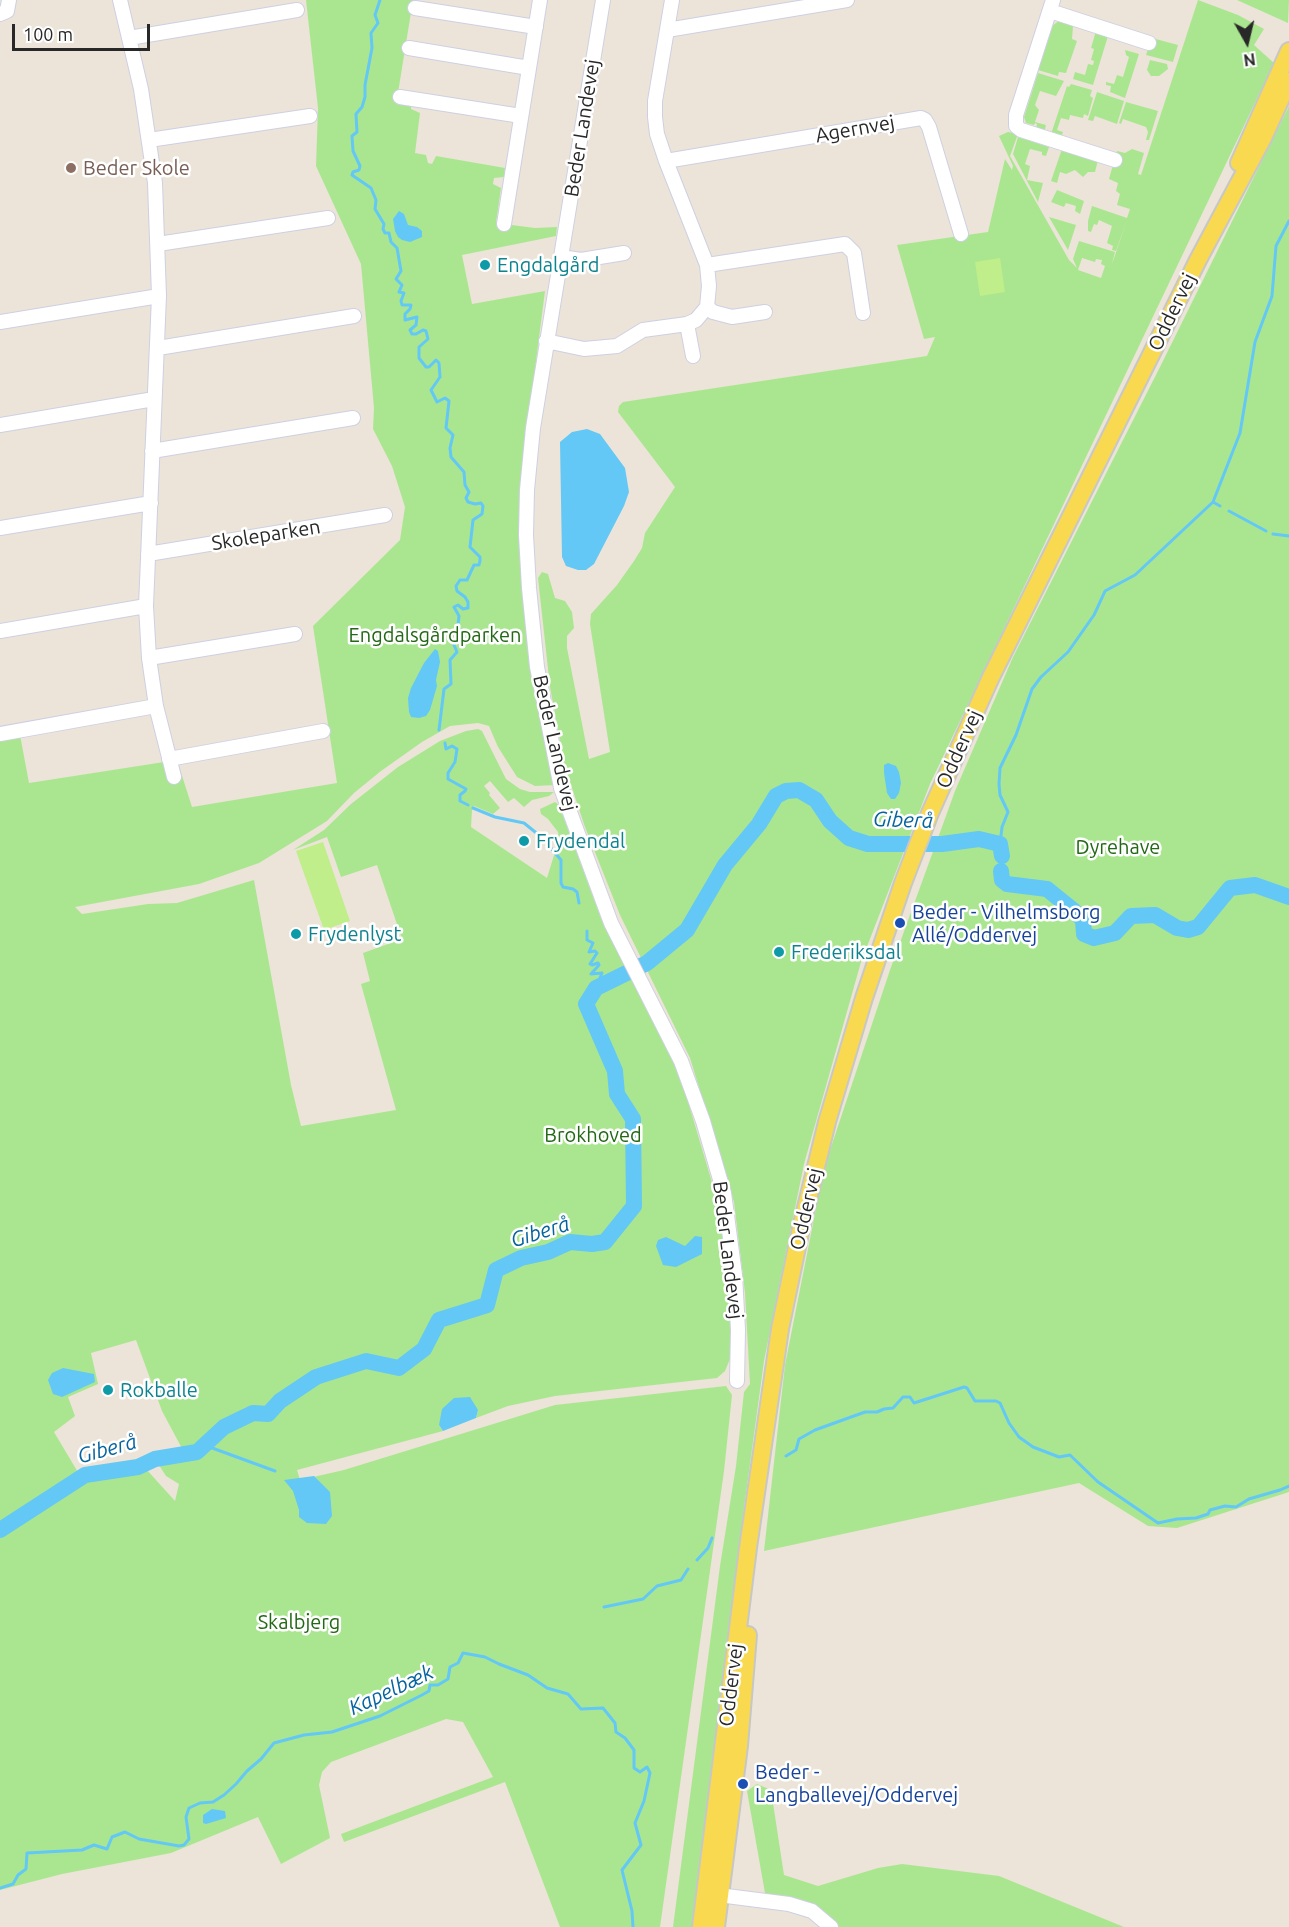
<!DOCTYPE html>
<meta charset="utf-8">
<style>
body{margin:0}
#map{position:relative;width:1289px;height:1927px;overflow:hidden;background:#ece4d8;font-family:Ubuntu,sans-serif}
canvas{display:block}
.north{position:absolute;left:1217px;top:12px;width:60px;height:60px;-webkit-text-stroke:4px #fff;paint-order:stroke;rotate:172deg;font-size:16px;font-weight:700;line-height:24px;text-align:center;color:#282828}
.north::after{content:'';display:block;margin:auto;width:21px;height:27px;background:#282828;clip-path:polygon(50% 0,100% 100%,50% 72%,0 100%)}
.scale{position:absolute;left:12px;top:24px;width:138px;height:27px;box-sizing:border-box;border:3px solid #282828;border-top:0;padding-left:8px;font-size:18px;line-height:21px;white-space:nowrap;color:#282828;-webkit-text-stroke:4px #fff;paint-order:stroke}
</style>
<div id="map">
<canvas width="1289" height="1927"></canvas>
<div class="north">N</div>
<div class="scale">100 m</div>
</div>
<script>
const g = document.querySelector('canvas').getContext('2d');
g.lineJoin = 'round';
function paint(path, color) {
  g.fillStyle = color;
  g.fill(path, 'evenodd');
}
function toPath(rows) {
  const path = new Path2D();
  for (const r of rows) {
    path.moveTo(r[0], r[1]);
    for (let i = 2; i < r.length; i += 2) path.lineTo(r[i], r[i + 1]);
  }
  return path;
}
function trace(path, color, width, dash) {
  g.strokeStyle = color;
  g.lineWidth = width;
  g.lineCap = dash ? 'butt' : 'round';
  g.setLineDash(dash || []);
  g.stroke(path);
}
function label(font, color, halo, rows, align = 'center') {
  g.font = font + ' Ubuntu,sans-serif';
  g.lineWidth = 5;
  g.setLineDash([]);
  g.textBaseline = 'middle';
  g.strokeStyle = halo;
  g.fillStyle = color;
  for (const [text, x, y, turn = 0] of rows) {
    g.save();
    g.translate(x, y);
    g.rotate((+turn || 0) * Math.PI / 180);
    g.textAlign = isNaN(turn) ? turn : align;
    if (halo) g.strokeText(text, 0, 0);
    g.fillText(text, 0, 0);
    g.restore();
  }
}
const green = toPath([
 [306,0,413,0,397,99,411,102,411,109,420,113,415,153,426,155,428,163,432,164,436,156,505,168,504,177,494,178,493,184,501,188,496,223,535,228,557,227,556,236,462,255,472,304,545,291,526,439,522,490,556,785,535,786,517,777,498,747,489,726,478,723,450,726,422,742,381,771,354,793,327,821,259,863,199,884,75,907,82,914,148,904,177,903,254,880,291,1085,301,1126,396,1110,361,984,370,981,363,953,402,939,377,865,341,877,327,837,293,850,324,830,351,804,398,767,440,741,466,731,478,729,482,731,506,779,520,789,530,792,554,792,549,796,532,800,524,807,514,798,508,802,490,781,484,786,490,793,489,795,500,808,493,814,474,806,472,810,471,827,547,878,559,839,558,832,548,819,541,814,540,809,555,802,559,805,602,921,681,1078,719,1206,726,1272,732,1348,730,1359,725,1371,717,1378,555,1396,508,1406,476,1418,478,1410,439,1425,443,1431,297,1470,300,1480,344,1470,555,1405,726,1386,732,1395,724,1471,660,1927,560,1927,505,1782,344,1842,341,1834,493,1777,463,1722,446,1719,331,1762,322,1772,319,1785,330,1838,281,1864,258,1817,171,1853,62,1874,0,1890,0,739,20,735,29,783,177,760,192,807,337,783,313,626,400,540,405,507,392,466,373,429,374,408,361,264,316,166,318,108],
 [136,1340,162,1411,185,1454,155,1459,166,1476,179,1484,175,1501,137,1459,106,1470,79,1474,54,1432,75,1416,68,1397,98,1384,91,1353],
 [1198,0,1238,15,1264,29,1254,45,1274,63,930,784,861,962,804,1164,764,1361,737,1560,700,1883,692,1927,673,1927,720,1566,736,1466,744,1392,750,1384,745,1293,734,1202,690,1058,620,915,585,827,565,767,550,687,538,578,542,572,548,574,555,598,565,601,572,612,574,628,567,636,567,648,589,759,610,752,590,624,591,614,617,585,634,561,642,548,645,533,675,487,618,412,619,406,623,402,927,356,935,337,924,339,897,245,988,232,1005,159,1012,170,1013,166,999,136,1008,132,1018,134,1010,156,1069,260,1077,268,1073,259,1079,241,1115,252,1112,264,1127,220,1116,251,1112,250,1113,246,1107,243,1112,226,1099,220,1097,225,1094,224,1091,232,1088,231,1088,221,1092,206,1127,218,1130,209,1117,205,1120,194,1116,191,1118,183,1109,179,1117,151,1125,153,1132,149,1144,153,1138,174,1141,175],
 [1082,258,1095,262,1096,259,1102,260,1101,264,1105,266,1101,278,1078,270],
 [1237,0,1289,0,1288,23],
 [1059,21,1073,26,1072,39,1077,41,1066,73,1059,72,1058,76,1038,70,1053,25],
 [1096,31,1108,36,1093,85,1073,79,1075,72,1085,75,1088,64,1093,65,1094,61,1091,60,1094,49,1091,48],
 [1152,38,1178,45,1173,62,1146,55],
 [1125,50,1139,54,1125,98,1110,92,1111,86,1106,85,1106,82,1114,84,1117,75,1123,77,1129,57,1126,55],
 [1150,60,1167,64,1168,69,1159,76,1151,76,1147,70],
 [1038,73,1064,81,1056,96,1040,91,1035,105,1039,110,1035,122,1046,125,1044,133,1036,130,1037,124,1035,123,1034,125,1026,123,1024,117],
 [1071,84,1092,90,1090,96,1093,98,1088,116,1084,114,1083,118,1070,115,1069,120,1061,118,1057,130,1063,132,1061,138,1051,134,1067,86,1069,87],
 [1097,92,1124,101,1117,124,1095,116,1093,121,1088,120],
 [1126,102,1158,111,1149,140,1146,140,1148,132,1146,127,1123,119,1121,124,1119,123],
 [1289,106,1289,1492,1177,1528,1148,1526,1079,1483,764,1551,785,1365,824,1168,890,970,955,791,1013,657,1160,367],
 [1018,137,1049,147,1046,156,1042,155,1042,152,1030,149,1025,164,1030,166,1027,180,1043,183,1038,202,1013,154],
 [1062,149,1098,160,1095,172,1088,172,1083,177,1075,170,1066,174,1060,172,1057,183,1051,181],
 [1057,190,1084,201,1080,214,1075,211,1076,206,1066,203,1064,207,1051,202],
 [1049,217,1076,225,1068,250],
 [757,1784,771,1790,784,1875,818,1886,878,1868,902,1864,999,1876,1124,1927,836,1927,799,1901,765,1893,747,1791]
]);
const pitch = toPath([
 [1000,258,1005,292,980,296,975,262],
 [323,842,350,921,324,930,296,851]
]);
const water = toPath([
 [399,211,404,214,408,225,417,227,422,231,422,237,410,242,402,240,398,237,395,231,393,219],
 [587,429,600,434,625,468,629,492,624,506,594,564,586,570,578,570,566,566,562,557,560,442,572,432],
 [435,649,438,651,440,662,436,680,437,686,430,710,426,716,419,718,411,717,409,712,408,698,411,688,424,663],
 [888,763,896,766,899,772,901,783,899,793,895,799,891,799,887,793,884,773,884,765],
 [695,1236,702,1237,702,1254,676,1267,663,1265,656,1246,658,1240,666,1237,685,1246],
 [63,1368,94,1374,95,1382,62,1397,53,1394,48,1380,52,1373],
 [470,1397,478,1410,476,1418,443,1431,439,1425,442,1409,454,1398],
 [314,1476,330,1492,332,1516,326,1524,307,1523,299,1517,299,1510,293,1491,284,1480],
 [212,1809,225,1811,226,1818,206,1824,203,1823,203,1815]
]);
const stream = toPath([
 [380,0,375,15,378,23,371,33,372,48,365,85,365,97,362,107,356,114,357,132,352,136,353,151,360,166,359,170,353,172,352,175,371,188,376,200,375,209,384,224,383,229,385,233,389,233,391,242,397,248,401,271,396,279,402,285,399,292,404,293,401,301,402,305,411,305,410,309,405,314,405,320,417,317,416,325,410,330,412,334,416,334,423,330,426,331,428,339,419,347,419,358,426,367,429,367,436,360,439,363,440,377,431,390,437,402,445,398,449,401,446,428,453,435,450,448,451,457,464,472,465,485,469,492,466,498,468,502,475,504,481,503,483,506,482,514,473,520,470,547,480,557,480,561,479,565,474,565,467,580,460,580,456,586,457,591,465,597,468,602,468,608,463,609,458,605,454,607,459,616,458,625,461,635,456,640,454,645,457,652,450,660,451,684,444,689,439,730],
 [1213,502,1220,506],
 [1229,511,1266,531],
 [1273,534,1289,536],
 [445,743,446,749,452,746,457,749,455,762,448,773,448,779,466,789,465,791,460,795,460,801,468,805],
 [473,808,495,817,524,823,545,840],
 [1000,844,1002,827,1008,812,1000,795,999,784,1000,768,1016,735,1032,689,1041,677,1068,652,1094,615,1105,591,1135,575,1213,502,1240,433,1255,342,1272,296,1276,246,1289,221],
 [550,847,561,860,561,883,563,887,573,889,577,892,579,903],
 [587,931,587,940,593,943,589,952,595,951,597,953,590,964,592,965,598,963,599,965,591,974,602,973,596,988],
 [204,1445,275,1471],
 [786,1456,796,1450,799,1439,815,1430,865,1412,877,1412,884,1409,893,1408,903,1397,910,1397,914,1403,964,1387,967,1388,975,1401,996,1401,1000,1403,1009,1423,1019,1437,1033,1447,1059,1457,1070,1455,1098,1482,1158,1523,1177,1519,1196,1518,1208,1514,1210,1510,1225,1506,1236,1507,1249,1499,1280,1490,1289,1486],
 [697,1560,708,1548,712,1538],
 [604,1607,643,1599,657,1586,681,1580,688,1569],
 [0,1888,13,1884,18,1875,26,1869,27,1853,82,1850,94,1845,107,1849,112,1837,125,1832,139,1839,179,1846,184,1845,189,1839,186,1817,189,1808,200,1803,213,1802,224,1795,236,1784,247,1771,261,1759,274,1743,304,1735,332,1732,380,1716,422,1695,429,1691,430,1685,438,1685,448,1679,450,1667,458,1663,463,1653,485,1657,499,1664,528,1675,547,1688,568,1694,581,1709,603,1708,615,1723,616,1732,625,1738,634,1750,634,1768,640,1772,647,1767,650,1773,644,1801,635,1823,641,1845,622,1870,632,1911,633,1927]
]);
const river = toPath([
 [1001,871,1002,880,1007,884,1047,889,1073,910,1083,920,1084,934,1094,938,1115,933,1131,916,1155,915,1177,928,1188,930,1198,927,1230,888,1255,885,1289,897],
 [0,1530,85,1475,138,1467,155,1459,197,1452,224,1427,253,1413,268,1414,280,1401,316,1377,366,1361,399,1368,424,1349,439,1320,487,1305,496,1270,521,1258,548,1252,570,1242,592,1244,605,1242,634,1206,633,1119,617,1094,615,1071,586,1004,596,988,647,963,687,930,725,865,759,824,776,796,786,791,799,790,816,800,830,821,849,838,868,844,942,844,979,839,1000,844,1002,856]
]);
const minor = toPath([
 [120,0,141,89,155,183,159,296,146,606,149,658,156,706,174,777],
 [603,0,533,428,527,490,526,535,529,588,537,667,561,788,611,923,681,1061,703,1121,724,1193,735,1275,738,1330,737,1381],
 [672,0,655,101,655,117,657,134,666,161,707,265,845,244,854,253,863,313],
 [1053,0,1016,115,1016,126,1021,130,1115,160],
 [415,8,536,27],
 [1050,11,1149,43],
 [0,14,7,11,9,0],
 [667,30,847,0],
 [129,38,297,10],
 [409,48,529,68],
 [400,97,521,116],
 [149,140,310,116],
 [666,161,921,118,925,120,929,127,961,234],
 [504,224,540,0],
 [158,244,328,218],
 [561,257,581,260,624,253],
 [707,307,713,312,732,317,765,312],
 [0,322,159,296],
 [687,324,693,356],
 [546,341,584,349,617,346,643,330,687,324,696,320,707,307,709,286,707,265],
 [158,348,354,316],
 [0,425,154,399],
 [152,451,353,418],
 [0,528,151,503],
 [148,554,385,515],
 [0,631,146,606],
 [149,658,295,634],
 [0,734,156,706],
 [169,759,323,731],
 [711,1894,789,1904,812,1911,831,1927]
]);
const major = toPath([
 [1239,163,1289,51],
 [701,1927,748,1548,780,1329,801,1228,827,1122,864,998,903,883,930,813,991,677,1198,260,1263,138,1289,81],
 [716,1927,739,1746,748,1635]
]);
const markers = [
 [71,168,6,"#8d6e63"],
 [485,265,6,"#0f9aa8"],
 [524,841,6,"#0f9aa8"],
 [900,923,6,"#1a4fb4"],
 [296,934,6,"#0f9aa8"],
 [779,952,6,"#0f9aa8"],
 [108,1390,6,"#0f9aa8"],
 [743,1784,6,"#1a4fb4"]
];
const streetNames = [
 ["Beder Landevej",582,128,-81],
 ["Agernvej",855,129,-10],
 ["Oddervej",1172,312,-64],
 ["Skoleparken",266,535,-9],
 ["Beder Landevej",555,743,77],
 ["Oddervej",959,749,-66],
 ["Oddervej",806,1209,-77],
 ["Beder Landevej",728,1250,83],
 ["Oddervej",731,1685,-83]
];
const educationNames = [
 ["Beder Skole",83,168]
];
const cultureNames = [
 ["Engdalgård",497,265],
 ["Frydendal",536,841],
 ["Frydenlyst",308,934],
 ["Frederiksdal",791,952],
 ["Rokballe",120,1390]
];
const parkNames = [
 ["Engdalsgårdparken",435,635],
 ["Dyrehave",1118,847],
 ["Brokhoved",593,1135],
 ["Skalbjerg",299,1622]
];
const transitNames = [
 ["Beder - Vilhelmsborg",912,912],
 ["Allé/Oddervej",912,935],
 ["Beder -",755,1772],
 ["Langballevej/Oddervej",755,1795]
];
const waterNames = [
 ["Giberå",903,820,2],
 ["Giberå",540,1232,-17],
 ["Giberå",107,1449,-15],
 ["Kapelbæk",391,1690,-25]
];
paint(green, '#aae690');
paint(pitch, '#c0ee8b');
paint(water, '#63c8f5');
trace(stream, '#63c8f5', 3);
trace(river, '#63c8f5', 16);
trace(minor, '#cdd0e2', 16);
trace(major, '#c7c7c7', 20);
trace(minor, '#fff', 14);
trace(major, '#f9d950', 16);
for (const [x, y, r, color] of markers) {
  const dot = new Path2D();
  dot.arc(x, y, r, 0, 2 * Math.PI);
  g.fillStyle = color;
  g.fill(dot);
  trace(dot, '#fff', 2);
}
label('20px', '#282828', '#fff', streetNames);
label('20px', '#785e54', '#fff', educationNames, 'left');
label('20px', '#0d838f', '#fff', cultureNames, 'left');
label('20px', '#226815', '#fff', parkNames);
label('20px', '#164399', '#fff', transitNames, 'left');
label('italic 21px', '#05639e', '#fff', waterNames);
</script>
